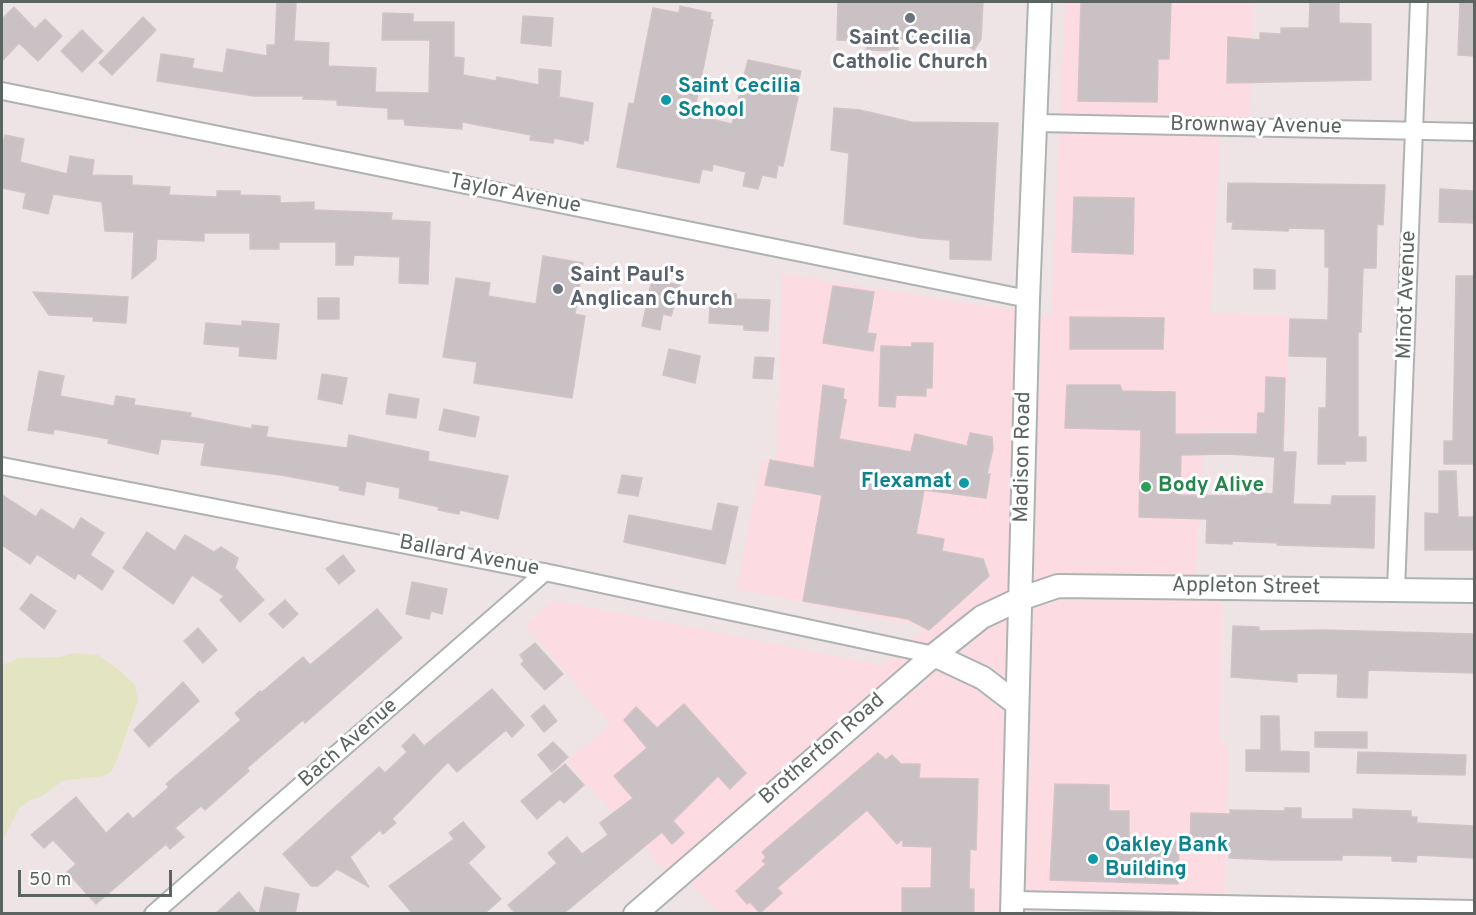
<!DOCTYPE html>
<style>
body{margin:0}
#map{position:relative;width:1476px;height:915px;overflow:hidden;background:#eee4e6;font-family:Overpass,sans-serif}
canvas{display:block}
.frame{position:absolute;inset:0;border:3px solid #5c6461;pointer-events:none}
.scale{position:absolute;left:18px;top:870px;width:154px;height:27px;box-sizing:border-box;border:3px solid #5c6461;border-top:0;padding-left:8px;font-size:18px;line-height:21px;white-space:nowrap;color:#5c6461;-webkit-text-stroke:4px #fff;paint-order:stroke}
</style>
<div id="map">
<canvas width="1476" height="915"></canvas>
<div class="frame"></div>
<div class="scale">50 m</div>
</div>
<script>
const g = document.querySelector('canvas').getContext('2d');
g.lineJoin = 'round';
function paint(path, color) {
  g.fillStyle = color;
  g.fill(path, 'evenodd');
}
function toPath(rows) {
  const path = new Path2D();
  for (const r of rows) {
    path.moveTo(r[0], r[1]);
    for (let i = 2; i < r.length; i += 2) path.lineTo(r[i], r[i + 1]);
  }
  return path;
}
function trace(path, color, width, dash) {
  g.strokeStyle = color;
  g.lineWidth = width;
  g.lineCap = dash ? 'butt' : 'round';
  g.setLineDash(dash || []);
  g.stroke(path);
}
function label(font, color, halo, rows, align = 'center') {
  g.font = font + ' Overpass,sans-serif';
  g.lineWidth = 6;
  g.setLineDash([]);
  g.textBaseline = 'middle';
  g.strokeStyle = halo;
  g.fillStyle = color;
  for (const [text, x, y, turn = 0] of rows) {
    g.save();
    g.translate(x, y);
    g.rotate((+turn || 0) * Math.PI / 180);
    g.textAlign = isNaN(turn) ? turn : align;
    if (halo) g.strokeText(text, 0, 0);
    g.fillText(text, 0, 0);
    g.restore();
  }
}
const commercial = toPath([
 [1065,2,1253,2,1249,124,1221,123,1210,313,1289,315,1285,434,1204,430,1195,586,1222,587,1219,744,1228,745,1224,903,1217,904,1216,913,717,913,681,873,673,879,567,762,611,724,525,625,553,600,882,665,925,627,736,589,762,459,776,461,782,274,1051,316]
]);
const green = toPath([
 [74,653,98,655,118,669,135,685,138,701,115,765,111,772,103,776,62,781,41,797,32,799,18,809,2,842,2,665,19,658,59,657]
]);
const building = toPath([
 [277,2,296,2,294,41,329,43,328,66,376,68,375,92,429,93,430,40,382,40,383,13,413,14,413,22,454,22,454,57,464,58,463,75,496,81,497,77,539,85,539,69,561,71,559,97,593,103,588,141,584,140,583,144,554,138,553,143,530,140,531,135,462,122,462,129,405,125,404,119,388,119,388,108,337,105,337,100,303,99,303,96,254,96,157,81,161,54,194,59,192,68,223,73,227,49,267,56,267,45,275,45,277,2],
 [838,2,983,2,981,39,974,50,960,40,899,39,898,51,866,50,867,41,837,40,838,2],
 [1081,2,1171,2,1169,59,1158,59,1157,102,1078,101,1081,2],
 [1310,2,1339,2,1339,23,1371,24,1371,80,1227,83,1228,37,1260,40,1260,33,1281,34,1281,28,1309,28,1310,2],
 [1460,2,1474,2,1474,56,1458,55,1460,2],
 [680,6,711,13,710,19,713,20,695,108,699,109,698,116,732,124,748,60,801,71,795,96,798,97,783,166,778,165,776,178,762,175,758,189,743,186,746,172,713,164,712,171,702,169,699,183,617,167,629,103,634,104,653,8,679,13,680,6],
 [14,7,35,29,45,19,62,36,38,61,19,43,2,61,2,19,14,7],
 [523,16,553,18,551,46,521,43,523,16],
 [143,17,156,30,112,75,99,63,143,17],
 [82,30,103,51,82,72,61,51,82,30],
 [834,108,860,110,911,122,998,123,991,260,950,259,950,240,921,238,844,224,849,153,831,150,834,108],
 [5,135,24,139,20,162,67,174,70,156,94,160,92,175,132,176,132,185,170,187,169,195,217,197,217,191,240,191,240,195,280,196,280,203,314,202,314,210,392,213,391,220,430,222,428,284,399,283,400,257,354,255,353,265,336,265,336,242,279,242,279,249,250,249,250,233,204,233,204,241,157,239,156,259,132,279,134,232,105,231,102,202,53,194,48,214,23,208,26,193,2,188,2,148,5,135],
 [1228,183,1385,185,1383,225,1377,224,1376,268,1363,268,1361,332,1358,332,1358,437,1366,437,1366,461,1345,461,1345,464,1318,464,1319,408,1326,408,1327,357,1289,356,1290,319,1328,320,1329,267,1325,267,1325,229,1289,228,1288,231,1232,229,1233,222,1227,222,1228,183],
 [1440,189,1474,191,1474,223,1439,222,1440,189],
 [1074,197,1134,198,1133,254,1072,252,1074,197],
 [543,256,583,263,575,314,585,316,572,398,474,383,477,362,443,357,456,278,490,283,488,296,536,304,543,256],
 [1254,269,1275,270,1275,289,1254,289,1254,269],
 [1456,276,1474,276,1474,464,1444,464,1444,441,1453,441,1456,276],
 [652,279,680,285,671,316,663,314,660,330,642,326,652,279],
 [833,286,874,292,867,333,876,334,873,351,823,343,833,286],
 [33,292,128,297,126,323,93,321,94,317,49,315,33,292],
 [711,293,736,294,736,299,770,300,768,331,744,330,744,325,709,323,711,293],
 [318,298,339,298,339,319,318,319,318,298],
 [1070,317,1164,318,1163,349,1070,349,1070,317],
 [242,321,279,324,276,359,239,356,240,347,204,344,206,323,242,326,242,321],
 [912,343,933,343,932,388,926,388,926,396,896,395,895,407,879,406,881,346,912,347,912,343],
 [669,349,700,356,695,383,663,375,669,349],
 [755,357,774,358,772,379,753,378,755,357],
 [39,371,64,376,60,396,114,406,116,396,135,399,134,405,191,413,190,417,252,429,252,425,268,427,266,437,347,448,349,435,429,452,428,461,508,476,498,519,460,510,459,514,438,510,439,507,399,498,400,488,366,481,364,495,339,490,340,486,281,475,201,465,205,443,161,439,158,454,108,443,109,439,54,429,53,434,28,430,39,371],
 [322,374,347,378,342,404,318,399,322,374],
 [1266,377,1285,378,1283,452,1296,452,1293,504,1331,505,1332,496,1375,496,1374,548,1277,545,1278,543,1232,541,1232,544,1206,543,1207,519,1139,517,1141,430,1065,428,1067,385,1120,385,1122,391,1175,392,1175,434,1257,434,1258,413,1265,413,1266,377],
 [1228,454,1275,457,1273,494,1247,492,1247,496,1180,495,1181,455,1228,454],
 [823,385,844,389,843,399,846,400,839,439,911,452,915,434,967,446,970,433,992,437,993,449,987,474,990,474,986,498,924,490,916,534,944,539,942,551,983,559,989,576,929,630,908,619,803,601,822,495,765,485,770,460,814,468,823,385],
 [389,394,419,399,416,418,386,414,389,394],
 [444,409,479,417,475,437,439,430,444,409],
 [1439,471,1456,471,1458,517,1474,517,1474,550,1425,550,1425,513,1439,514,1439,471],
 [622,475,642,478,638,496,618,493,622,475],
 [2,495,36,517,41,509,74,530,81,518,104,533,90,555,114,571,102,590,78,573,75,579,37,554,30,564,2,545,2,495],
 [718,503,738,507,725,564,624,542,629,515,712,531,718,503],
 [147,532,175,551,185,535,214,552,221,547,238,558,235,568,264,600,240,622,220,600,224,596,192,575,173,604,123,568,147,532],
 [343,555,355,571,339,584,326,569,343,555],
 [412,582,447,589,442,614,431,611,429,619,406,614,412,582],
 [31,594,56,611,44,629,20,609,31,594],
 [285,600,298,614,283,628,269,614,285,600],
 [377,609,402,638,305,723,303,720,247,768,249,771,205,810,201,806,175,828,184,837,170,849,166,844,96,904,67,872,76,864,53,840,44,848,31,835,76,797,106,833,128,813,133,819,169,787,166,784,241,720,235,713,260,691,262,692,303,657,310,665,377,609],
 [1233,626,1259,627,1259,631,1323,630,1474,634,1474,673,1368,670,1367,698,1337,697,1338,674,1297,673,1297,682,1231,677,1233,626],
 [198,628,217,650,203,663,184,641,198,628],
 [535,643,563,674,545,690,521,664,524,661,520,655,535,643],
 [183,682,199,701,149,747,134,730,183,682],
 [492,689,524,725,512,737,506,730,457,772,448,762,392,819,396,823,383,834,380,830,350,857,369,887,337,869,318,886,311,886,283,854,379,767,385,773,407,752,402,746,414,734,424,746,492,689],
 [684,704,746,773,730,789,718,776,673,821,684,833,672,844,662,832,563,914,516,914,508,905,557,863,548,853,567,837,582,854,608,835,600,823,633,798,614,776,647,748,624,720,636,707,657,728,684,704],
 [544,705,557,721,544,732,531,716,544,705],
 [1261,716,1279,716,1280,751,1309,752,1309,772,1246,771,1246,750,1261,750,1261,716],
 [1315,732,1367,732,1367,748,1315,747,1315,732],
 [553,742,568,757,552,772,538,755,553,742],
 [1358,752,1466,755,1465,775,1357,773,1358,752],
 [878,753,886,760,892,755,901,764,920,764,919,778,978,779,976,850,970,849,969,889,974,889,974,914,902,914,902,888,931,888,932,847,903,846,903,839,897,844,867,810,777,888,782,893,760,913,750,902,747,904,736,891,766,864,762,861,766,857,762,852,878,753],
 [565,764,584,785,564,803,560,799,537,819,521,801,565,764],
 [1055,784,1109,785,1109,811,1129,811,1129,839,1179,841,1178,884,1050,880,1055,784],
 [1285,808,1301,808,1301,819,1353,819,1353,809,1379,810,1411,811,1411,817,1417,817,1417,823,1474,826,1474,858,1417,855,1416,862,1392,861,1392,856,1342,855,1342,860,1275,860,1229,858,1230,851,1190,849,1191,813,1230,814,1230,810,1285,811,1285,808],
 [463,822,485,847,468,863,501,899,484,914,413,914,389,886,454,839,449,833,463,822],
 [265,887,299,894,295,914,259,914,265,887],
 [239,892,257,914,215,914,239,892]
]);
const street = toPath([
 [2,91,1028,299],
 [1037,123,1474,132],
 [2,466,554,574,934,655],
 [1396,589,1419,2],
 [1013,900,1474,909],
 [153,914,545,572]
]);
const secondary = toPath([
 [934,655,983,678,1017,704],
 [635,914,934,655,982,617,1020,599,1058,586,1474,591],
 [1012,914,1028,299,1040,2]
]);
const markers = [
 [910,18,6,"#6b7280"],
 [666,100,6,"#0f9aa8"],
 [558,289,6,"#6b7280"],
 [964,483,6,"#0f9aa8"],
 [1146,487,6,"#2e9e5b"],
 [1093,859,6,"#0f9aa8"]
];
const worshipNames = [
 ["Saint Cecilia",910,40],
 ["Catholic Church",910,64],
 ["Saint Paul's",570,277,"left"],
 ["Anglican Church",570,301,"left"]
];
const cultureNames = [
 ["Saint Cecilia",678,88],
 ["School",678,112],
 ["Flexamat",952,483,"right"],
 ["Oakley Bank",1105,847],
 ["Building",1105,871]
];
const streetNames = [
 ["Brownway Avenue",1256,127,1],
 ["Taylor Avenue",515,195,11],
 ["Minot Avenue",1408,295,-88],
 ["Madison Road",1024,457,-89],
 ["Ballard Avenue",469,557,11],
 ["Appleton Street",1246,588,1],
 ["Bach Avenue",349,744,-41],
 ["Brotherton Road",823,750,-41]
];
const leisureNames = [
 ["Body Alive",1158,487]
];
paint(commercial, '#fcdbe2');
paint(green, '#e3e4c2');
paint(building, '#c9c1c3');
trace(building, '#d2c3c7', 1.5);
trace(street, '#adb3b2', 20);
trace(secondary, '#acb4b2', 26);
trace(street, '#fff', 16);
trace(secondary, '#fff', 22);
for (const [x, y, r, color] of markers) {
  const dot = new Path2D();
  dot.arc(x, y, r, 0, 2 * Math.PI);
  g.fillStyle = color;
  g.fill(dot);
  trace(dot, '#fff', 2);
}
label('bold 21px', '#5b616d', '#fff', worshipNames);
label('bold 21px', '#0d838f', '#fff', cultureNames, 'left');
label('21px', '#5c6461', '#fff', streetNames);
label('bold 21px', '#27864d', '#fff', leisureNames, 'left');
</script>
